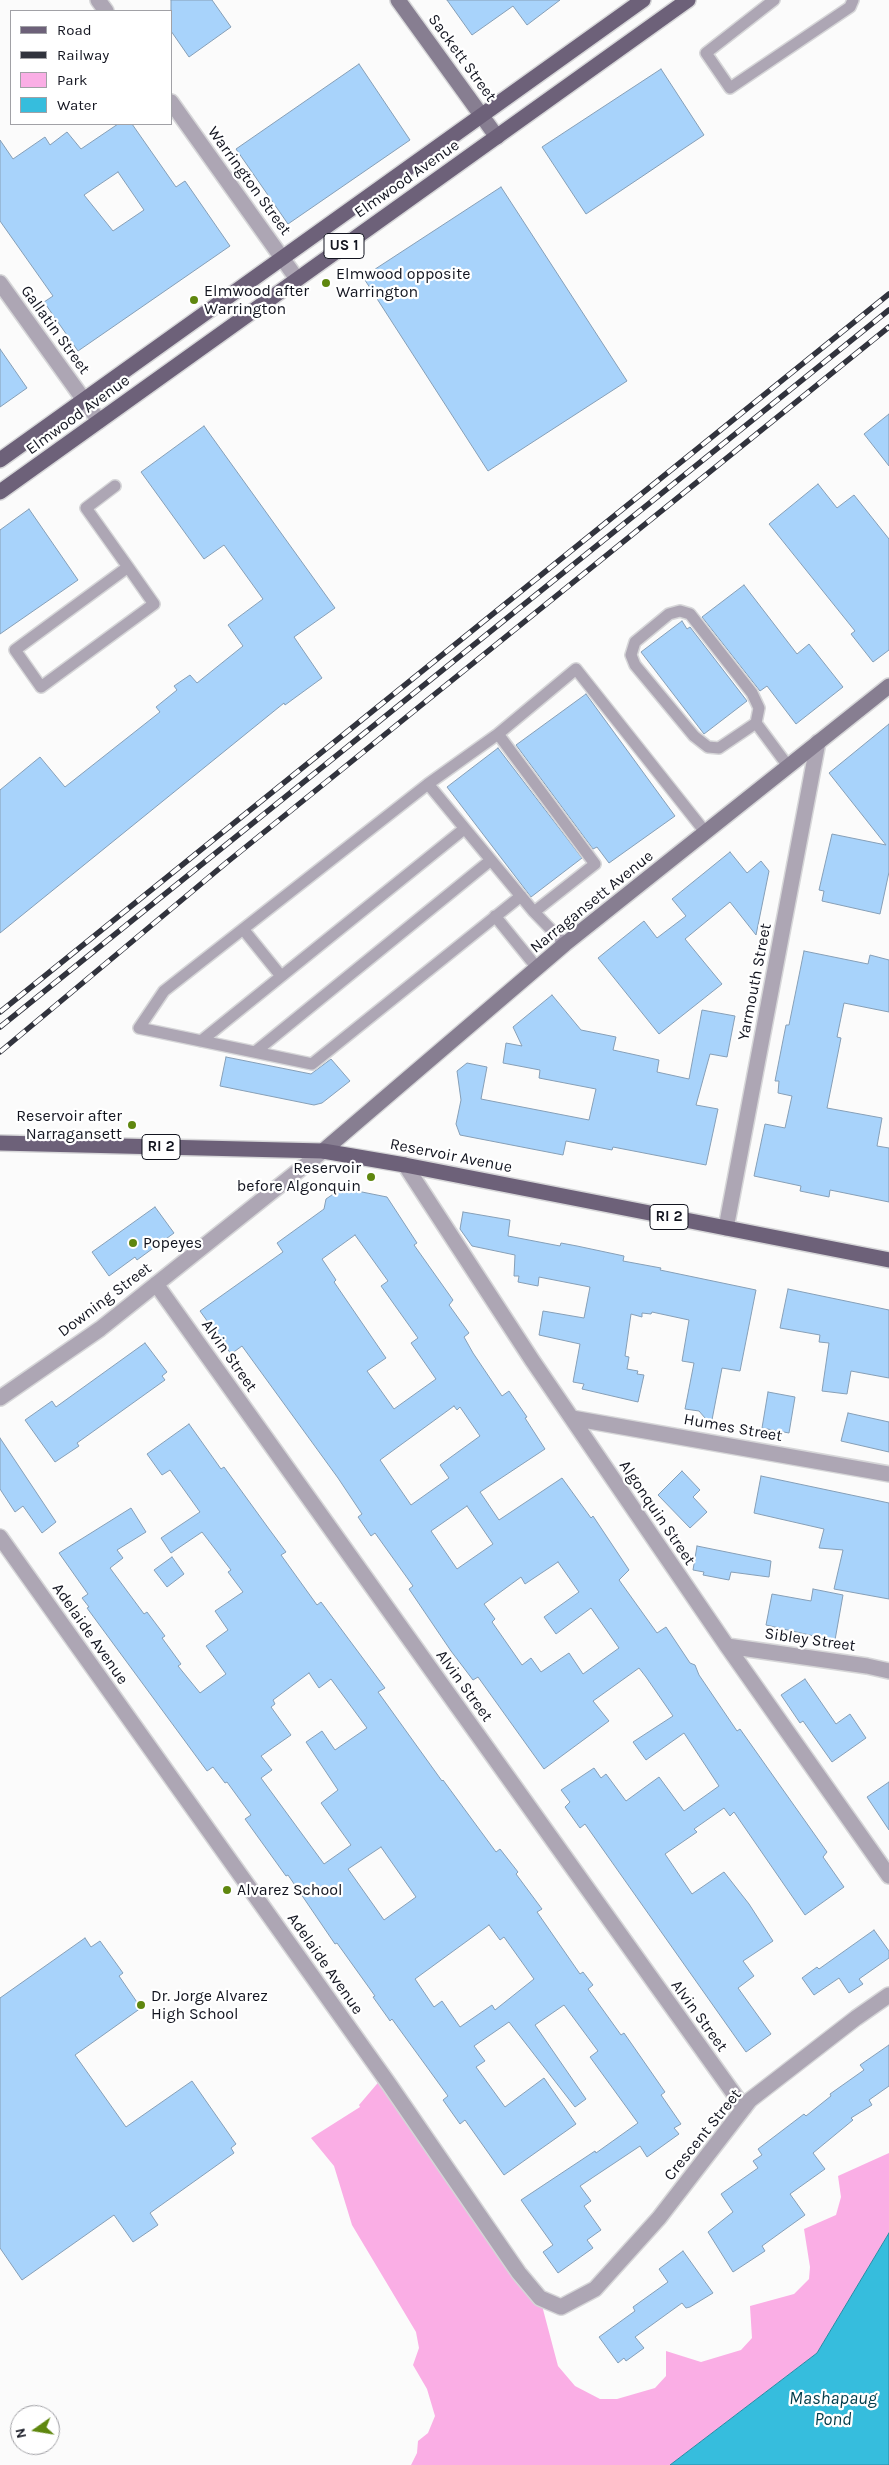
<!DOCTYPE html>
<style>
body{margin:0}
#map{position:relative;width:889px;height:2465px;overflow:hidden;background:#fbfbfb;font-family:Karla,sans-serif}
canvas{display:block}
.legend{position:absolute;left:10px;top:10px;width:162px;height:115px;box-sizing:border-box;background:#fff;border:1px solid #a1a1a6;margin:0;padding:6px 9px;list-style:none;font-size:15px;color:#131520}
.legend li{display:flex;align-items:center;gap:10px;height:25px}
.legend b{width:25px;border:1px solid #a1a1a6}
.north{position:absolute;left:10px;top:2405px;width:50px;height:50px;box-sizing:border-box;background:#fff;border:1px solid #a1a1a6;border-radius:50%;rotate:257deg;font-size:14px;font-weight:700;line-height:20px;text-align:center;color:#131520}
.north::after{content:'';display:block;margin:auto;width:18px;height:22px;background:#5f870f;clip-path:polygon(50% 0,100% 100%,50% 72%,0 100%)}
</style>
<div id="map">
<canvas width="889" height="2465"></canvas>
<ul class="legend">
<li><b style="height:6px;background:#6d6179"></b>Road</li>
<li><b style="height:6px;background:#31333d"></b>Railway</li>
<li><b style="height:14px;background:#faaee5"></b>Park</li>
<li><b style="height:14px;background:#36bddd"></b>Water</li>
</ul>
<div class="north">N</div>
</div>
<script>
const g = document.querySelector('canvas').getContext('2d');
g.lineJoin = 'round';
function paint(path, color) {
  g.fillStyle = color;
  g.fill(path, 'evenodd');
}
function toPath(rows) {
  const path = new Path2D();
  for (const r of rows) {
    path.moveTo(r[0], r[1]);
    for (let i = 2; i < r.length; i += 2) path.lineTo(r[i], r[i + 1]);
  }
  return path;
}
function trace(path, color, width, dash) {
  g.strokeStyle = color;
  g.lineWidth = width;
  g.lineCap = dash ? 'butt' : 'round';
  g.setLineDash(dash || []);
  g.stroke(path);
}
function label(font, color, halo, rows, align = 'center') {
  g.font = font + ' Karla,sans-serif';
  g.lineWidth = 4.5;
  g.setLineDash([]);
  g.textBaseline = 'middle';
  g.strokeStyle = halo;
  g.fillStyle = color;
  for (const [text, x, y, turn = 0] of rows) {
    g.save();
    g.translate(x, y);
    g.rotate((+turn || 0) * Math.PI / 180);
    g.textAlign = isNaN(turn) ? turn : align;
    if (halo) g.strokeText(text, 0, 0);
    g.fillText(text, 0, 0);
    g.restore();
  }
}
const green = toPath([
 [382,2078,540,2298,558,2366,575,2386,600,2399,617,2399,655,2388,666,2376,666,2351,701,2362,741,2350,752,2338,750,2306,794,2294,809,2279,810,2267,804,2229,836,2215,841,2197,838,2176,889,2153,889,2233,817,2353,670,2465,411,2465,417,2453,418,2441,428,2433,435,2416,427,2389,413,2365,419,2348,416,2332,352,2225,334,2166,311,2138,360,2107,359,2105]
]);
const water = toPath([
 [889,2233,889,2465,670,2465,817,2353,889,2233]
]);
const building = toPath([
 [171,0,212,0,231,27,189,57,171,31,171,0],
 [447,0,560,0,527,25,513,6,472,35,447,0],
 [359,64,410,140,288,224,236,149,359,64],
 [661,69,704,135,586,214,542,147,661,69],
 [118,124,132,124,176,187,185,181,230,246,78,351,44,302,53,296,0,221,0,140,13,159,45,137,50,145,67,132,81,149,118,124],
 [118,172,144,210,113,231,84,195,118,172],
 [501,187,627,381,488,471,363,277,501,187],
 [0,349,27,388,0,407,0,349],
 [889,414,889,466,864,434,889,414],
 [204,426,335,608,294,637,322,678,285,705,284,703,0,933,0,790,40,757,65,787,160,712,156,707,177,690,174,686,190,675,197,683,243,646,228,625,263,599,224,545,204,559,141,472,204,426],
 [818,484,837,508,854,495,889,539,889,650,873,662,851,634,855,631,769,524,818,484],
 [29,509,78,580,0,634,0,530,29,509],
 [744,585,797,654,809,644,843,687,796,724,767,686,760,691,702,617,744,585],
 [682,621,687,629,690,627,747,701,704,734,641,652,682,621],
 [586,694,675,816,609,863,597,847,593,849,516,745,586,694],
 [889,724,889,872,880,914,822,901,824,891,819,890,832,834,886,845,829,773,889,724],
 [498,748,582,858,531,897,447,787,498,748],
 [730,852,747,873,761,861,769,871,756,935,730,902,685,939,722,984,659,1034,598,958,644,921,657,938,686,916,672,899,730,852],
 [804,951,868,964,870,955,889,960,889,1012,844,1003,837,1037,841,1038,827,1108,882,1118,877,1146,889,1148,889,1202,830,1190,829,1197,800,1191,801,1186,754,1176,765,1124,785,1128,792,1096,778,1093,779,1081,775,1081,786,1025,789,1025,804,951],
 [552,995,581,1030,616,1037,613,1050,659,1060,657,1072,689,1079,702,1010,735,1016,727,1057,710,1054,696,1105,718,1109,706,1165,613,1147,612,1150,566,1141,563,1155,460,1135,456,1124,461,1100,457,1071,467,1063,487,1067,481,1099,589,1120,596,1089,539,1078,540,1070,503,1063,506,1043,522,1046,513,1027,552,995],
 [226,1057,311,1074,331,1059,350,1081,322,1103,314,1105,220,1086,226,1057],
 [342,1188,387,1197,417,1243,414,1245,453,1300,449,1305,469,1333,464,1337,473,1353,502,1396,509,1391,527,1417,525,1418,545,1449,480,1492,499,1520,562,1478,591,1518,593,1516,629,1570,619,1580,657,1633,666,1627,690,1663,695,1665,699,1675,737,1731,740,1729,827,1852,823,1857,844,1887,805,1915,734,1812,730,1816,724,1808,694,1829,697,1832,665,1854,692,1894,724,1872,749,1904,773,1941,743,1961,754,1976,738,1988,771,2034,746,2052,585,1824,580,1828,565,1807,570,1802,561,1790,594,1768,601,1778,606,1774,626,1801,659,1777,684,1811,719,1786,684,1733,646,1760,633,1742,673,1716,646,1677,639,1668,593,1701,609,1721,544,1769,478,1677,473,1680,451,1651,409,1589,413,1586,375,1533,371,1536,358,1517,362,1514,338,1478,242,1346,231,1354,200,1311,283,1252,277,1243,324,1209,326,1199,342,1188],
 [355,1235,388,1281,381,1286,418,1338,411,1343,436,1379,394,1409,367,1371,386,1358,334,1282,336,1280,322,1259,355,1235],
 [454,1406,457,1410,460,1407,480,1436,440,1465,449,1478,411,1505,380,1460,454,1406],
 [467,1506,493,1544,457,1569,431,1531,467,1506],
 [558,1562,579,1592,544,1617,556,1634,591,1608,619,1648,583,1674,569,1653,541,1672,531,1658,522,1665,492,1622,495,1619,484,1604,521,1577,525,1584,558,1562],
 [155,1207,174,1233,137,1260,135,1257,109,1276,92,1252,155,1207],
 [463,1212,510,1220,508,1236,560,1246,561,1243,577,1246,624,1256,623,1261,661,1268,660,1270,756,1290,740,1371,722,1368,711,1425,699,1411,685,1409,694,1363,682,1361,689,1320,652,1312,651,1314,642,1313,642,1317,631,1314,625,1356,629,1357,627,1369,638,1371,637,1374,644,1375,638,1402,582,1389,584,1384,573,1382,580,1344,539,1335,543,1311,584,1318,590,1287,539,1277,538,1286,518,1282,519,1276,514,1276,515,1255,472,1246,460,1229,463,1212],
 [788,1289,889,1310,889,1378,851,1371,847,1394,822,1391,829,1343,819,1342,820,1335,780,1328,788,1289],
 [145,1343,167,1372,162,1376,165,1380,77,1443,79,1446,55,1462,25,1420,52,1401,56,1407,145,1343],
 [768,1392,795,1397,789,1433,762,1428,768,1392],
 [848,1413,889,1422,889,1452,841,1441,848,1413],
 [189,1424,221,1469,224,1467,269,1529,286,1552,281,1555,317,1605,321,1602,385,1688,378,1692,442,1781,443,1780,496,1852,500,1849,518,1872,516,1874,542,1909,537,1912,580,1974,583,1972,593,1985,588,1989,621,2035,624,2033,640,2056,665,2092,661,2095,681,2124,674,2128,679,2134,647,2157,640,2146,580,2186,591,2201,584,2206,601,2230,587,2240,593,2248,558,2273,543,2252,553,2245,521,2200,595,2151,596,2153,638,2123,590,2057,598,2051,564,2005,535,2025,586,2099,575,2107,509,2022,474,2046,485,2061,476,2067,505,2107,544,2078,576,2124,504,2175,465,2120,460,2124,443,2100,448,2096,392,2019,390,2021,388,2018,373,1997,375,1996,337,1943,335,1944,288,1875,286,1876,245,1819,251,1815,227,1782,225,1783,213,1767,207,1771,87,1608,89,1607,82,1598,88,1594,59,1553,131,1508,146,1532,117,1550,123,1558,110,1568,144,1614,147,1612,165,1636,162,1638,181,1664,178,1666,200,1693,226,1674,206,1646,228,1630,215,1611,243,1592,228,1572,231,1570,202,1532,171,1553,161,1538,200,1512,170,1470,162,1475,147,1454,189,1424],
 [309,1673,319,1688,331,1679,367,1728,335,1750,322,1731,306,1742,338,1790,321,1803,351,1845,324,1864,261,1778,272,1770,261,1756,291,1735,271,1707,275,1704,273,1700,309,1673],
 [381,1847,416,1897,384,1920,348,1869,381,1847],
 [489,1925,500,1940,504,1937,534,1979,495,2010,492,2005,460,2027,442,2001,434,2007,415,1979,489,1925],
 [0,1438,56,1522,42,1533,23,1506,15,1512,0,1489,0,1438],
 [682,1471,700,1490,693,1497,707,1512,690,1528,658,1495,682,1471],
 [761,1476,889,1503,889,1599,834,1589,843,1550,819,1548,824,1529,754,1513,761,1476],
 [697,1546,771,1561,769,1577,731,1572,729,1580,703,1575,704,1572,693,1570,697,1546],
 [172,1557,184,1574,167,1587,154,1570,172,1557],
 [813,1589,843,1595,835,1640,832,1640,831,1645,813,1642,814,1636,766,1625,772,1594,811,1601,813,1589],
 [805,1679,836,1724,850,1714,866,1738,832,1762,803,1721,800,1723,781,1695,805,1679],
 [889,1782,889,1830,867,1797,889,1782],
 [874,1930,889,1951,889,1958,859,1979,863,1984,849,1993,839,1978,814,1995,802,1978,817,1967,819,1969,874,1930],
 [85,1938,91,1947,100,1941,123,1973,119,1976,141,2008,75,2055,126,2127,192,2081,236,2144,231,2148,234,2153,150,2213,158,2225,133,2242,114,2215,22,2280,0,2248,0,1998,85,1938],
 [889,2045,889,2086,869,2100,872,2105,851,2118,853,2120,813,2153,825,2169,790,2194,805,2215,762,2246,765,2251,733,2272,708,2232,733,2212,721,2194,758,2168,753,2161,762,2155,758,2149,804,2114,806,2116,831,2096,830,2094,864,2070,860,2065,889,2045],
 [683,2251,713,2293,690,2307,686,2308,682,2303,635,2337,644,2348,626,2361,624,2358,618,2363,599,2337,635,2311,633,2307,668,2282,659,2269,683,2251]
]);
const lane = toPath([
 [774,0,706,53,730,88,850,7,853,0],
 [115,486,86,508,128,567,154,604,41,687,15,650,128,567],
 [756,723,719,748,708,747,694,736,635,665,631,655,635,642,669,614,680,611,690,614,752,693,759,708,756,723,788,766],
 [498,734,595,864,534,912,428,784,498,734,576,669,706,833],
 [428,784,164,991,139,1028,312,1064,521,896],
 [534,912,565,944],
 [495,916,538,969],
 [243,929,281,976],
 [201,1041,464,829],
 [255,1052,491,860]
]);
const street = toPath([
 [98,0,106,11],
 [171,102,297,279],
 [0,283,99,421],
 [405,1165,532,1360,727,1646,889,1876],
 [726,1228,818,742],
 [156,1284,744,2108],
 [0,1398,100,1329,323,1151],
 [572,1418,889,1474],
 [0,1537,389,2084,519,2273,540,2298,561,2307,595,2289,659,2218,750,2100,856,2018,889,1995],
 [727,1646,867,1666,889,1671]
]);
const secondary = toPath([
 [398,0,497,137],
 [323,1151,565,944,889,686]
]);
const primary = toPath([
 [0,460,643,0],
 [0,492,688,0],
 [0,1143,323,1151,405,1165,889,1260]
]);
const rail = toPath([
 [0,1012,889,294],
 [0,1027,889,310],
 [0,1052,226,863,889,327]
]);
const markers = [
 [326,283,5,"#5f870f"],
 [194,300,5,"#5f870f"],
 [132,1125,5,"#5f870f"],
 [371,1177,5,"#5f870f"],
 [133,1243,5,"#5f870f"],
 [227,1890,5,"#5f870f"],
 [141,2005,5,"#5f870f"]
];
const shields = [
 [344,246,40],
 [161,1147,38],
 [669,1217,38]
];
const shieldNames = [
 ["US 1",344,246],
 ["RI 2",161,1147],
 ["RI 2",669,1217]
];
const streetNames = [
 ["Sackett Street",462,58,54],
 ["Elmwood Avenue",407,179,-35],
 ["Warrington Street",249,181,54],
 ["Gallatin Street",55,330,54],
 ["Elmwood Avenue",78,415,-36],
 ["Narragansett Avenue",592,902,-39],
 ["Yarmouth Street",755,982,-79],
 ["Reservoir Avenue",451,1156,11],
 ["Downing Street",105,1300,-37],
 ["Alvin Street",229,1356,55],
 ["Humes Street",733,1428,10],
 ["Algonquin Street",657,1513,56],
 ["Adelaide Avenue",90,1634,55],
 ["Sibley Street",810,1640,8],
 ["Alvin Street",464,1686,54],
 ["Adelaide Avenue",325,1964,55],
 ["Alvin Street",699,2016,54],
 ["Crescent Street",703,2135,-51]
];
const poiNames = [
 ["Elmwood opposite",336,274],
 ["Warrington",336,292],
 ["Elmwood after",204,291],
 ["Warrington",204,309],
 ["Reservoir after",122,1116,"right"],
 ["Narragansett",122,1134,"right"],
 ["Reservoir",361,1168,"right"],
 ["before Algonquin",361,1186,"right"],
 ["Popeyes",143,1243],
 ["Alvarez School",237,1890],
 ["Dr. Jorge Alvarez",151,1996],
 ["High School",151,2014]
];
const waterNames = [
 ["Mashapaug",833,2399],
 ["Pond",833,2420]
];
paint(green, '#faaee5');
paint(water, '#36bddd');
trace(water, '#2c8ba4', 1);
paint(building, '#a8d3fb');
trace(building, '#869fb7', 1);
trace(lane, '#d6d6d8', 14);
trace(street, '#d6d6d8', 18);
trace(secondary, '#d6d6d8', 18);
trace(primary, '#d6d6d8', 18);
trace(lane, '#ada6b4', 11);
trace(street, '#ada6b4', 15);
trace(secondary, '#877e91', 15);
trace(primary, '#6d6179', 15);
trace(rail, '#31333d', 5.5);
trace(rail, '#fff', 4, [11]);
for (const [x, y, r, color] of markers) {
  const dot = new Path2D();
  dot.arc(x, y, r, 0, 2 * Math.PI);
  g.fillStyle = color;
  g.fill(dot);
  trace(dot, '#fff', 2);
}
for (const [x, y, w] of shields) {
  const box = new Path2D();
  box.roundRect(x - w / 2, y - 12.5, w, 25, 4);
  g.fillStyle = '#fff';
  g.fill(box);
  trace(box, '#131520', 1);
}
label('bold 15px', '#131520', null, shieldNames);
label('16px', '#131520', '#fff', streetNames);
label('16px', '#131520', '#fff', poiNames, 'left');
label('italic 18px', '#003d4b', '#fff', waterNames);
</script>
